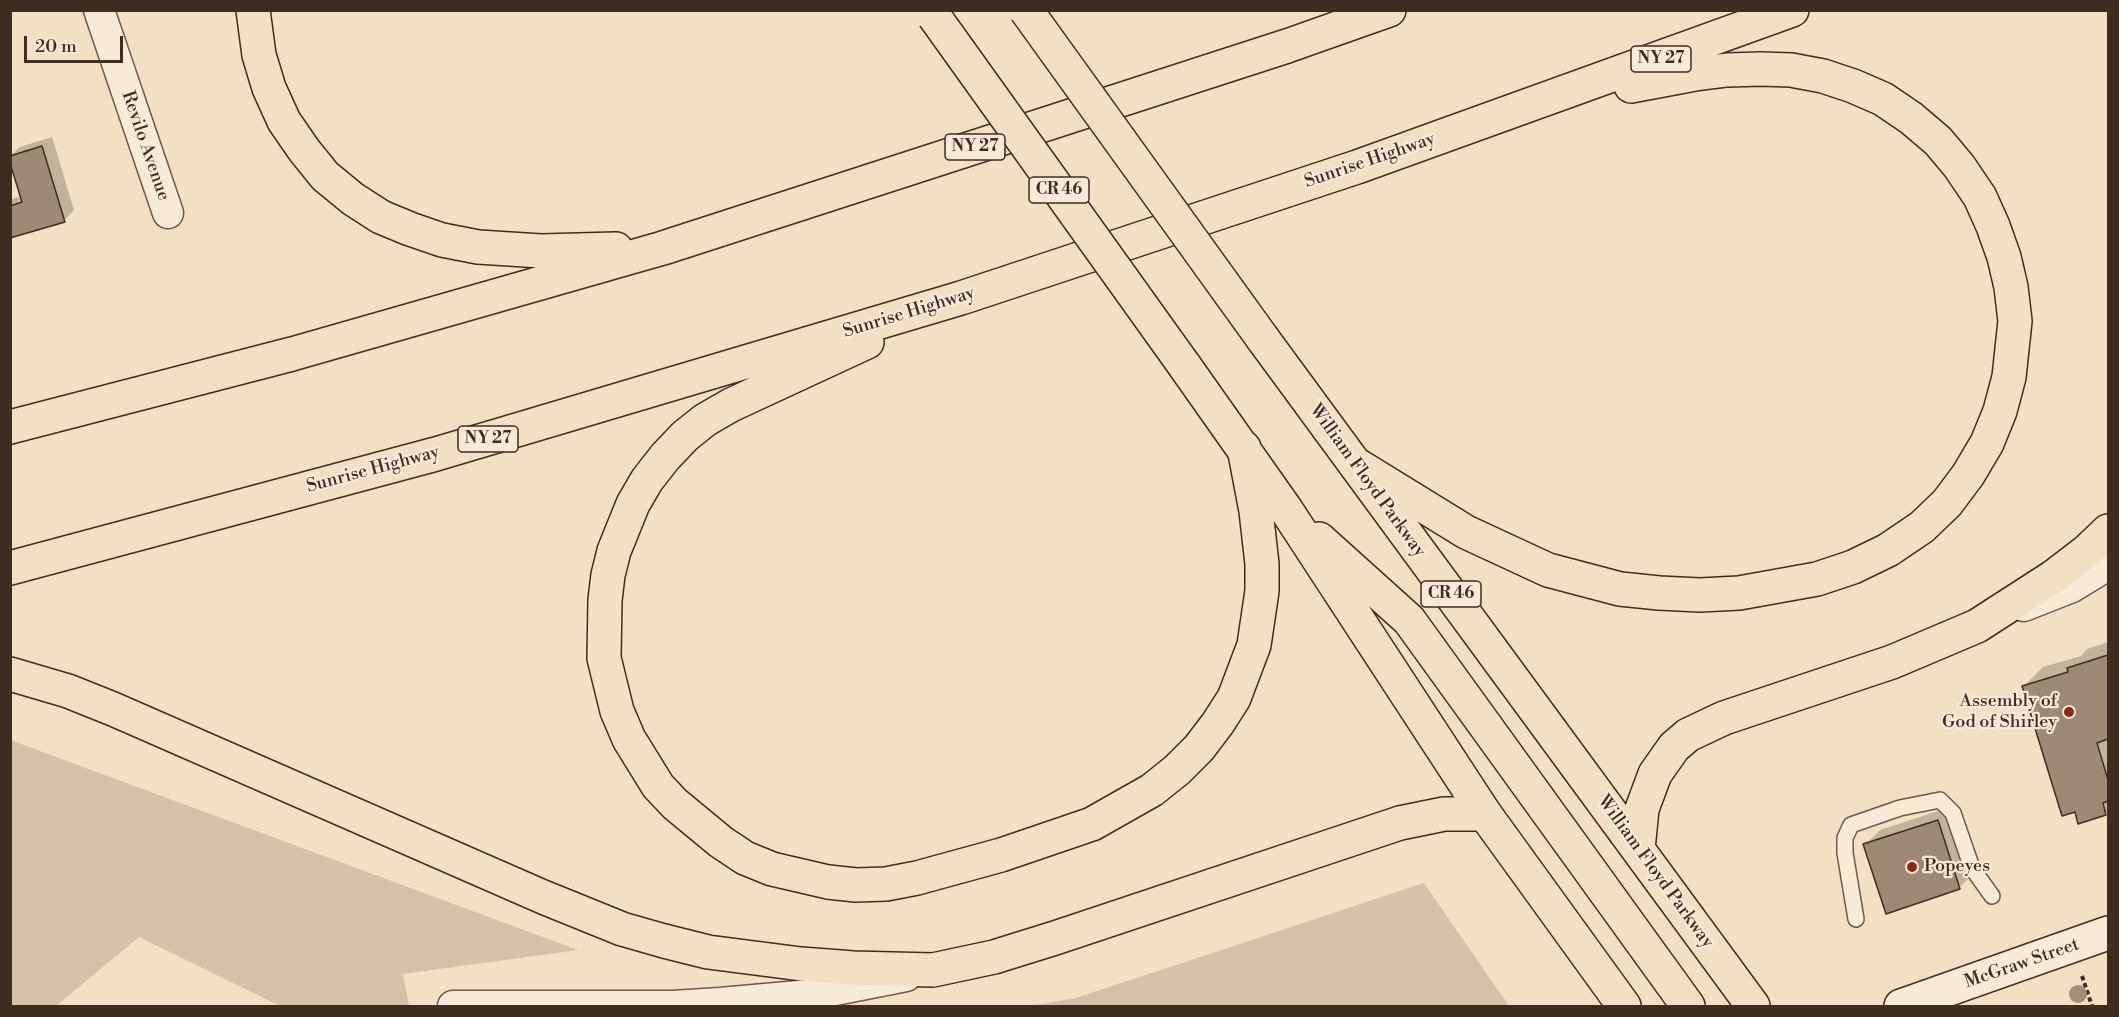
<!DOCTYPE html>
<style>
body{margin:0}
#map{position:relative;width:2119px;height:1017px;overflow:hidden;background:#f3dfc1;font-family:"Libre Bodoni",serif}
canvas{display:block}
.frame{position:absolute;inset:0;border:12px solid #412c21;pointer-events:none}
.scale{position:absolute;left:24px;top:36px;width:99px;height:27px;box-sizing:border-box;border:3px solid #412c21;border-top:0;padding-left:8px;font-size:18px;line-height:21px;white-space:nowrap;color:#412c21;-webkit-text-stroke:4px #f7ead7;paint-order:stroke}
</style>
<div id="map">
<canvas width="2119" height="1017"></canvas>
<div class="frame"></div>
<div class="scale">20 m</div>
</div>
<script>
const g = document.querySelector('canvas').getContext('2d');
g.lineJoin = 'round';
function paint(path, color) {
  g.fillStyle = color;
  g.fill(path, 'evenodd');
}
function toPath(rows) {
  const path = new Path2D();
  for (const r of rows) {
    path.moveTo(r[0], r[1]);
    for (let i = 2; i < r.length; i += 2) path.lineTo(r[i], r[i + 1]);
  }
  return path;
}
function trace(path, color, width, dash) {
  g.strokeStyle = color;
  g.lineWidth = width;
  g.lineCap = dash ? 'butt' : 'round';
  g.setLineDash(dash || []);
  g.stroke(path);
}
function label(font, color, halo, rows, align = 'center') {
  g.font = font + ' "Libre Bodoni",serif';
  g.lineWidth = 4.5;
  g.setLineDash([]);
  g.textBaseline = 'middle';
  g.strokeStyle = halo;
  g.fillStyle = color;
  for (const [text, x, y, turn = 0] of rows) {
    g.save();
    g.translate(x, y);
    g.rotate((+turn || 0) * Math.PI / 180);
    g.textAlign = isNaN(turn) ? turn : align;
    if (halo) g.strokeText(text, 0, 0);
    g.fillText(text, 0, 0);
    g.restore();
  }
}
const green = toPath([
 [11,741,13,741,578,950,403,974,409,1006,280,1006,139,937,56,1006,11,1006],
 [1424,883,1509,1006,1030,1006,1076,998]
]);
const shadow = toPath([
 [52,137,74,210,64,221,10,237,10,200,22,196,10,156,20,147],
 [2108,642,2108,810,2106,813,2076,810,2024,686,2043,667,2081,656,2087,649],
 [1953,806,1974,873,1959,888,1865,845,1880,830]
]);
const building = toPath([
 [42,146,65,222,10,238,10,206,22,202,10,163,10,156,42,146],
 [2108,655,2108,739,2097,743,2108,780,2108,801,2103,803,2106,815,2078,824,2075,812,2062,816,2022,686,2068,672,2067,668,2108,655],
 [1938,820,1960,889,1886,914,1863,844,1938,820]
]);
const path = toPath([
 [2082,976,2092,1006]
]);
const lane = toPath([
 [1856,919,1845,853,1845,838,1851,825,1900,808,1940,800,1953,813,1972,868,1992,896]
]);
const street = toPath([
 [99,10,168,213],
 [2024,606,2072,587,2108,565],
 [453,1006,673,1006,720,1003,810,995,906,976]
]);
const secondary = toPath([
 [1901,1006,2108,933]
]);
const highway = toPath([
 [253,10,259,55,269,88,284,121,304,150,325,176,353,199,381,217,410,229,442,240,478,247,541,251,616,249],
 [1263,339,1753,1006],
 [867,342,731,405,705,420,685,436,665,457,647,480,633,504,614,551,608,575,605,600,604,658,617,711,629,739,658,786,675,804,721,842,745,858,772,869,828,882,856,885,886,884,917,878,1001,855,1092,824,1152,790,1177,770,1199,748,1218,723,1234,698,1254,645,1262,591,1262,564,1256,511,1244,448],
 [1184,365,1287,511,1485,814,1624,1006],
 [10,427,292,354,663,248,1287,46,1389,10],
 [1354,463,1466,532,1548,570,1620,589,1659,593,1700,595,1739,593,1817,579,1853,567,1888,550,1922,527,1947,503,1968,475,1987,443,2000,411,2009,377,2015,321,2011,287,2004,257,1993,226,1980,197,1959,166,1938,141,1911,118,1883,99,1853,86,1823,76,1791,70,1761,69,1727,70,1695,74,1631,86],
 [1319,539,1409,620,1688,1006],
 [10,568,436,454,961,298,1357,167,1792,10],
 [10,674,68,691,113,709,543,897,622,929,664,941,708,952,801,964,853,968,933,970,994,957,1055,938,1400,823,1444,814,1485,814],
 [1638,849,1642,809,1655,774,1674,747,1688,735,1724,718,1892,662,1977,626,2053,577,2087,551,2108,531]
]);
const highwayBridge = toPath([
 [1026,10,1263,339],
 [934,16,1184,365]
]);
const trees = [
 [2078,994]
];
const markers = [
 [2069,712,6,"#8f2418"],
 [1912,867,6,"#8f2418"]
];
const shields = [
 [1661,59,60],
 [975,147,60],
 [1059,190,60],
 [488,439,60],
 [1451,594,60]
];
const shieldNames = [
 ["NY 27",1661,59],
 ["NY 27",975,147],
 ["CR 46",1059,190],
 ["NY 27",488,439],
 ["CR 46",1451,594]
];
const streetNames = [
 ["Revilo Avenue",145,146,71],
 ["Sunrise Highway",1370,161,-19],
 ["Sunrise Highway",909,313,-17],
 ["Sunrise Highway",373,470,-15],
 ["William Floyd Parkway",1367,481,54],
 ["William Floyd Parkway",1655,872,54],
 ["McGraw Street",2022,964,-19]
];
const poiNames = [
 ["Assembly of",2057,702],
 ["God of Shirley",2057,723],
 ["Popeyes",1924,867,"left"]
];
paint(green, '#d5c1a6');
paint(shadow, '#0003');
paint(building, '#9e8974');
trace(building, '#412c21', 1.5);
trace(lane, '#6e5949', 18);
trace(street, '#6e5949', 33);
trace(secondary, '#412c21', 36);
trace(highway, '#412c21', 36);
trace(path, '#412c21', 4, [4.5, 3]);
trace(lane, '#f7ead7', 15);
trace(street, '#f7ead7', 30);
trace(secondary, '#f7ead7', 33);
trace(highway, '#f3dfc1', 33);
trace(highwayBridge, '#412c21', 36, []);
trace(highwayBridge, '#f3dfc1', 33);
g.fillStyle = '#a28d78';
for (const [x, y] of trees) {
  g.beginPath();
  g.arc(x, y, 9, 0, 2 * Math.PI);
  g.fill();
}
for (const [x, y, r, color] of markers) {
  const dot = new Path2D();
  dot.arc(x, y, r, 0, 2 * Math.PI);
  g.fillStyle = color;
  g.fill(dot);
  trace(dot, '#f7ead7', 2);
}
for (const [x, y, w] of shields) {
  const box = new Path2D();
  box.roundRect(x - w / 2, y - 13, w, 26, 4.5);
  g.fillStyle = '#f7ead7';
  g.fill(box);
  trace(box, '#412c21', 1.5);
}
label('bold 16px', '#412c21', null, shieldNames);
label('18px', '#412c21', '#f7ead7', streetNames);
label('18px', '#412c21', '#f7ead7', poiNames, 'right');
</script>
